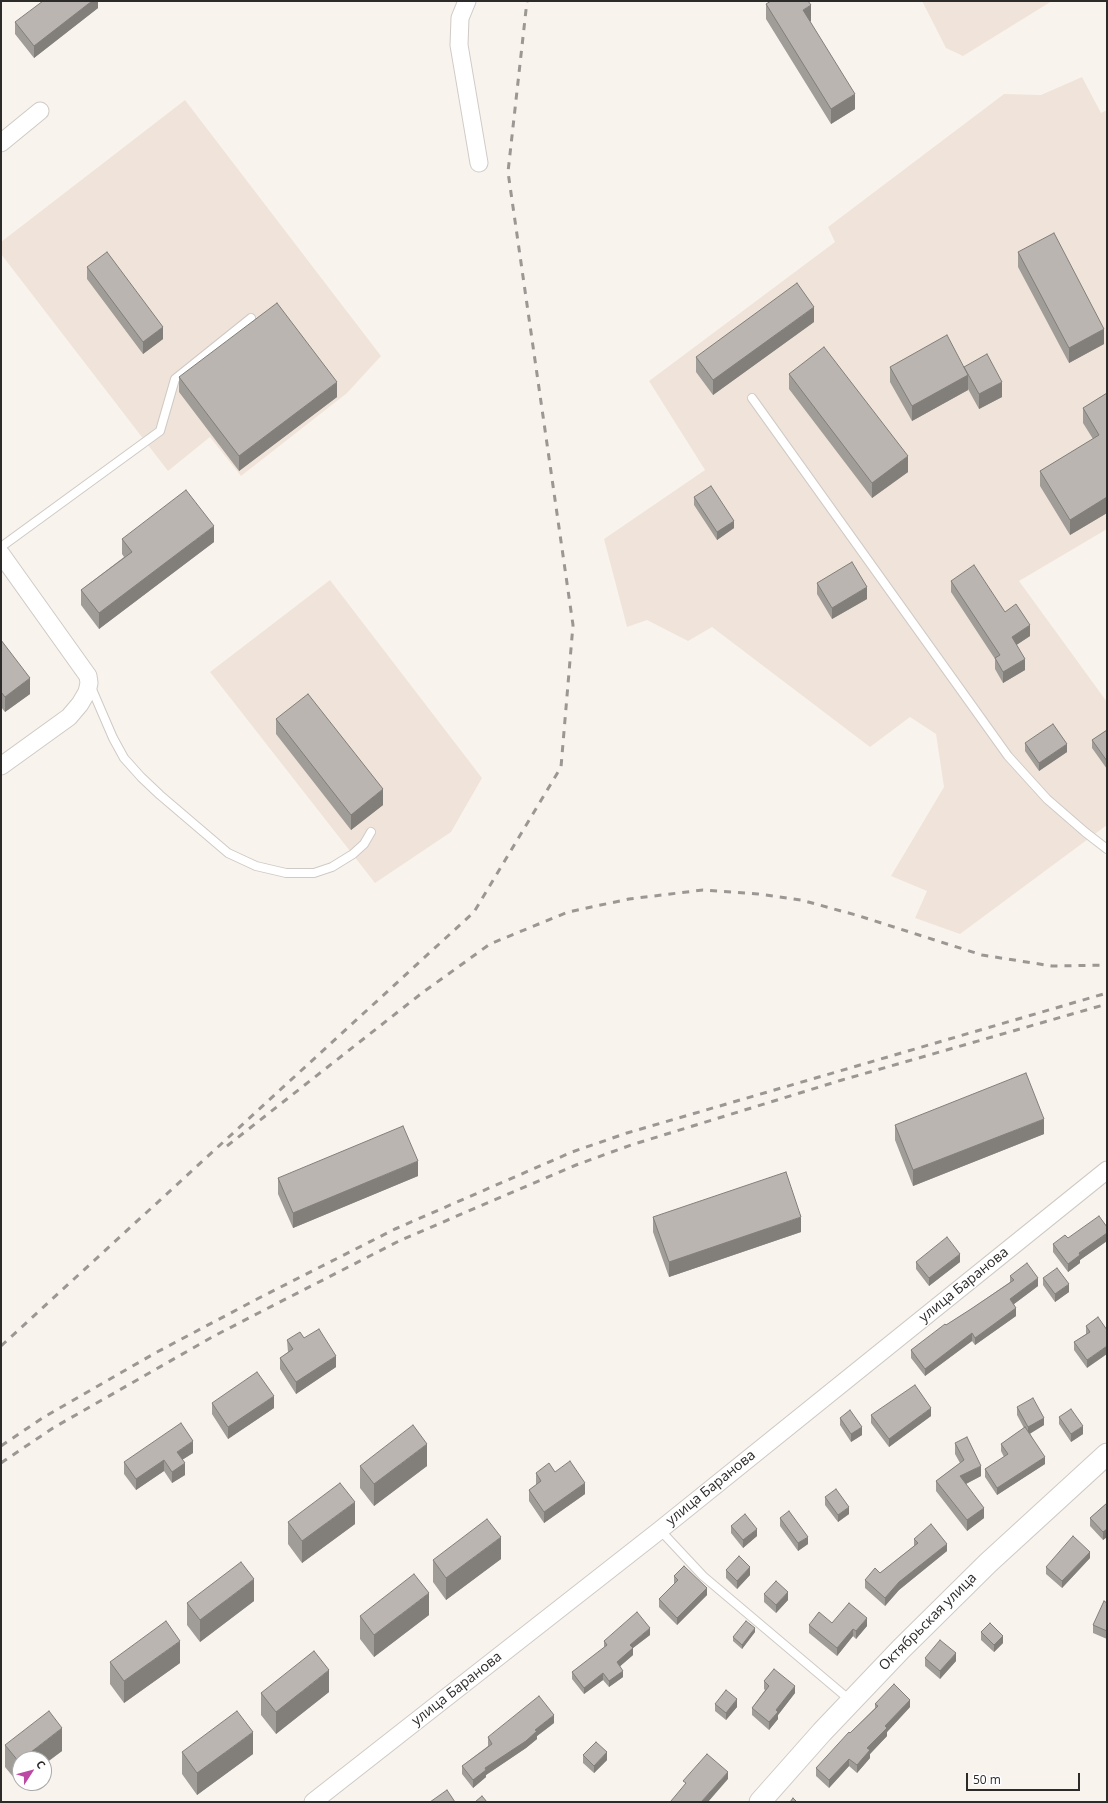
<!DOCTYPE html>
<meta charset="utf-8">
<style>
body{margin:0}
#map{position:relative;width:1108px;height:1803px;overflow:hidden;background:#f9f3ee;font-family:"Open Sans",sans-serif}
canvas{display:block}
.frame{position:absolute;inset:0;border:2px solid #2d2b2a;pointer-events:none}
.north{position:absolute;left:12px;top:1751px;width:40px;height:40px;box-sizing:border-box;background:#fff;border:1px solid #abaaaa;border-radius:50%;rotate:54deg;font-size:11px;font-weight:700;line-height:16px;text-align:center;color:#2d2b2a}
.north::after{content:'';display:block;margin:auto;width:14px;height:18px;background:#bc4aa5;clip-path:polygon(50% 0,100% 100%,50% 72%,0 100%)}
.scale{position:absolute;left:966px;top:1773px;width:114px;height:18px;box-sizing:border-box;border:2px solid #2d2b2a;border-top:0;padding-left:5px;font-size:12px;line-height:14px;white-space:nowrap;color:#2d2b2a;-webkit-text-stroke:3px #fff;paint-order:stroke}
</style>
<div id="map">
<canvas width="1108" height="1803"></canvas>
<div class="frame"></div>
<div class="north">С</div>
<div class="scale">50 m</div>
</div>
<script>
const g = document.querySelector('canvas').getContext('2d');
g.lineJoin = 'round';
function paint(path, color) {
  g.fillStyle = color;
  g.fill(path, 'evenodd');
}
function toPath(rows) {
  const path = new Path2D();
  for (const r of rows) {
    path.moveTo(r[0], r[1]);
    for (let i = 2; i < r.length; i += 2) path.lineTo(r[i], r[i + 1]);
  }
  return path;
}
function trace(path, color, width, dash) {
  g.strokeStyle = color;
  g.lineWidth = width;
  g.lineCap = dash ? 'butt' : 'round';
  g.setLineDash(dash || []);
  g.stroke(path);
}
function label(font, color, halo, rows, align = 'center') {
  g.font = font + ' "Open Sans",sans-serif';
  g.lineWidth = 3;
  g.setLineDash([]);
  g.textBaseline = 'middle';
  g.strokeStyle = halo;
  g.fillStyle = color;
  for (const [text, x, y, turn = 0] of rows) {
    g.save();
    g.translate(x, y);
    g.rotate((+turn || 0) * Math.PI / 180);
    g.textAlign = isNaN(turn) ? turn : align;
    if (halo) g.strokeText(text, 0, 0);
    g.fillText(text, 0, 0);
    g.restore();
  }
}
const built = toPath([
 [922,1,1052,1,963,56,946,48],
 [1082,77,1101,113,1107,110,1107,529,1019,581,1107,702,1107,825,960,934,915,918,927,891,891,876,944,787,936,734,910,717,870,747,712,627,688,641,647,620,627,627,604,539,705,470,649,381,835,242,828,227,1004,94,1041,95],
 [185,100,381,356,347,393,241,476,210,437,168,471,1,254,1,242],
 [330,580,482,778,451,832,375,883,210,672]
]);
const service = toPath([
 [752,398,1008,756,1047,799,1085,832,1107,849],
 [1,547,160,431,175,379,251,318],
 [91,687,113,738,124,758,141,777,160,795,228,853,256,866,286,873,314,873,332,867,353,854,364,844,371,832],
 [660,1530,703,1576,851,1701]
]);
const minor = toPath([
 [467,1,460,18,459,45,479,163],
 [1,143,40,111],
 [1,554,88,676,89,683,87,692,80,704,69,717,1,766],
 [313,1802,660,1530,1107,1170]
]);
const tertiary = toPath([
 [760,1802,822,1732,901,1649,988,1563,1107,1454]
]);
const rail = toPath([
 [227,1146,422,993,490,944,568,912,629,899,703,890,758,894,801,900,856,915,982,955,1052,966,1107,965],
 [1,1346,474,912,561,767,573,625,508,172,527,1],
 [1,1446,44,1417,157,1352,259,1298,395,1229,572,1152,627,1133,1107,993],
 [1,1463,53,1428,214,1336,276,1304,401,1240,576,1165,631,1145,842,1080,1107,1004]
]);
const wall = toPath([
 [98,1,98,8,34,58,15,34,15,22],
 [766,4,811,21,810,21,855,109,831,124,766,19],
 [1018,252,1104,344,1069,363,1018,267],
 [87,267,163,339,143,354,87,279],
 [814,322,713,395,696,372,696,357],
 [890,367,964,367,1002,397,979,409,968,389,968,390,912,421,890,382],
 [789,374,908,472,872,498,789,389],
 [179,377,337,397,239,471,179,392],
 [1107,393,1107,513,1070,535,1040,486,1040,471,1093,439,1083,423,1083,408],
 [694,497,734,528,717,540,694,505],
 [122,539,214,542,99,629,81,605,81,590,124,557,122,554],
 [951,581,1005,612,1030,636,1016,645,1025,670,1003,683,995,669,995,659,951,592],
 [817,583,867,599,832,619,817,594],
 [1,640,30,694,5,712,1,707],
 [276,719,383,805,351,830,276,734],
 [1107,730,1107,769,1092,748,1092,740],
 [1025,743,1067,752,1039,771,1025,751],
 [895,1125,1044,1134,913,1186,895,1140],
 [418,1176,293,1228,278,1194,278,1178],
 [653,1217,801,1232,669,1277,653,1232],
 [1107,1227,1107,1241,1080,1260,1080,1263,1068,1272,1053,1252,1053,1244,1068,1238],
 [916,1262,960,1262,929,1286,916,1269],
 [1010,1276,1038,1286,1014,1304,1016,1316,975,1345,972,1341,925,1376,911,1358,911,1350,946,1325,971,1309,1010,1282],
 [1043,1278,1069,1292,1055,1302,1043,1285],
 [1098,1317,1087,1368,1074,1350,1074,1342,1086,1334,1086,1326],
 [287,1340,336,1367,296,1394,280,1369,280,1358,288,1352],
 [212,1403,274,1408,228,1439,212,1414],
 [1017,1407,1044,1425,1030,1433,1045,1464,997,1495,985,1477,985,1469,1004,1457,1001,1451,1001,1444,1024,1428,1017,1415],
 [871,1415,931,1416,889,1447,871,1423],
 [1059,1417,1083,1434,1071,1442,1059,1424],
 [840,1418,862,1435,851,1442,840,1425],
 [955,1443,981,1476,966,1484,984,1518,967,1531,936,1491,936,1481,960,1463,955,1454],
 [193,1453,182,1460,185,1475,172,1483,164,1471,136,1490,124,1474,124,1462],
 [360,1466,427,1466,374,1506,360,1488],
 [555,1472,585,1494,544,1523,529,1501,529,1490,536,1485,536,1473],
 [825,1497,849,1514,838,1522,825,1505],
 [1107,1503,1107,1537,1103,1540,1090,1526,1090,1518],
 [780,1518,808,1544,798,1551,780,1526],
 [288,1522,355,1524,302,1563,288,1544],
 [731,1526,757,1536,743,1548,731,1533],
 [914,1539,947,1551,899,1590,885,1606,865,1588,865,1580,880,1573,914,1546],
 [1090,1558,1062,1588,1046,1574,1046,1567],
 [501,1559,446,1600,433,1582,433,1560],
 [726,1570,750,1575,737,1589,726,1578],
 [674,1576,707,1595,677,1625,659,1607,659,1599,674,1584],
 [764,1594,788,1600,776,1613,764,1602],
 [254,1601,200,1642,187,1625,187,1603],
 [1107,1603,1107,1639,1093,1633,1093,1625],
 [429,1615,374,1657,360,1639,360,1616],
 [832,1623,867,1626,856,1639,853,1636,837,1656,809,1633,809,1625],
 [755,1632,742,1649,733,1641,733,1637],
 [981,1632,1003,1643,994,1652,981,1640],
 [650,1635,633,1648,633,1655,620,1666,623,1677,609,1687,603,1680,584,1694,572,1679,572,1672,604,1648,604,1641],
 [925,1658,956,1661,940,1679,925,1666],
 [110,1662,180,1663,124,1703,110,1684],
 [764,1681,795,1693,778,1715,778,1719,769,1730,752,1715,752,1708,765,1690,764,1689],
 [329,1692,276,1734,261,1715,261,1693],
 [715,1704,737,1707,726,1720,715,1711],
 [875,1704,910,1707,887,1732,887,1736,870,1754,870,1758,857,1773,849,1766,829,1788,816,1776,816,1768,850,1733,875,1708],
 [554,1723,537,1736,537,1739,526,1748,486,1775,486,1777,473,1788,462,1774,462,1766,488,1746,488,1737],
 [5,1745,62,1751,19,1784,5,1767],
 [182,1752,253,1754,197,1795,182,1774],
 [583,1755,607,1760,594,1773,583,1763]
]);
const shadedWall = toPath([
 [92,1,98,1,98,8,34,58,34,46],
 [811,5,811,21,803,25,803,10],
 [855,94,855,109,831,124,831,109],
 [814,307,814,322,713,395,713,380],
 [163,327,163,339,143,354,143,342],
 [1104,329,1104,344,1069,363,1069,348],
 [968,375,968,390,912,421,912,406],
 [337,382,337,397,239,471,239,456],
 [1002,382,1002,397,979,409,979,394],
 [908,456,908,472,872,498,872,483],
 [1107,497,1107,513,1070,535,1070,520],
 [734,521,734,528,717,540,717,532],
 [214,526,214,542,99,629,99,613],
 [867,587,867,599,832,619,832,608],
 [1030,625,1030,636,1012,648,1012,637],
 [1025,659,1025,670,1003,683,1003,672],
 [30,678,30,694,5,712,5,697],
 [1067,744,1067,752,1039,771,1039,763],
 [383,789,383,805,351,830,351,815],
 [1044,1119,1044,1134,913,1186,913,1170],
 [418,1161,418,1176,293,1228,293,1213],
 [801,1217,801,1232,669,1277,669,1262],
 [1107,1233,1107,1241,1080,1260,1080,1263,1068,1272,1068,1264,1079,1253],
 [960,1254,960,1262,929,1286,929,1278],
 [1038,1278,1038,1286,1010,1307,1010,1299],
 [1069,1284,1069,1292,1055,1302,1055,1294],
 [1016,1308,1016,1316,975,1345,975,1338],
 [972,1333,972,1341,925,1376,925,1369],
 [1107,1346,1107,1354,1087,1368,1087,1360],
 [336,1356,336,1367,296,1394,296,1382],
 [274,1396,274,1408,228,1439,228,1427],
 [931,1408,931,1416,889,1447,889,1439],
 [1044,1418,1044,1425,1028,1435,1028,1427],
 [1083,1426,1083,1434,1071,1442,1071,1434],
 [862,1427,862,1435,851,1442,851,1434],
 [193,1441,193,1453,177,1463,177,1452],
 [427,1444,427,1466,374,1506,374,1484],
 [1045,1457,1045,1464,997,1495,997,1488],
 [164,1460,164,1471,136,1490,136,1479],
 [185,1463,185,1475,172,1483,172,1472],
 [981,1466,981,1476,960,1487,960,1476],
 [585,1483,585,1494,544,1523,544,1512],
 [355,1502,355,1524,302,1563,302,1541],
 [849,1507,849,1514,838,1522,838,1515],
 [984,1508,984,1518,967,1531,967,1520],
 [757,1529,757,1536,743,1548,743,1540],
 [1107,1529,1107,1537,1103,1540,1103,1532],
 [501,1537,501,1559,446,1600,446,1578],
 [808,1537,808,1544,798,1551,798,1543],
 [947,1544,947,1551,899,1590,885,1606,885,1598,899,1582],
 [1090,1552,1090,1558,1062,1588,1062,1581],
 [750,1567,750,1575,737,1589,737,1581],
 [254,1579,254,1601,200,1642,200,1620],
 [707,1588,707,1595,677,1625,677,1618],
 [788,1592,788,1600,776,1613,776,1605],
 [429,1593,429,1615,374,1657,374,1635],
 [867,1618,867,1626,856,1639,856,1631],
 [650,1628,650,1635,633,1648,633,1655,617,1669,617,1662,630,1645],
 [755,1628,755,1632,742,1649,742,1645],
 [853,1629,853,1636,837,1656,837,1648],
 [1003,1636,1003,1643,994,1652,994,1645],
 [180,1641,180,1663,124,1703,124,1681],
 [956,1653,956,1661,940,1679,940,1671],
 [329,1670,329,1692,276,1734,276,1712],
 [623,1671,623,1677,609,1687,609,1681],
 [603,1673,603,1680,584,1694,584,1688],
 [795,1686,795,1693,778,1715,778,1719,769,1730,769,1722,776,1710],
 [737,1699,737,1707,726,1720,726,1713],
 [910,1700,910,1707,887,1732,887,1736,870,1754,870,1758,857,1773,857,1765,867,1748,885,1726],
 [554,1715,554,1723,537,1736,537,1739,526,1748,486,1775,486,1777,473,1788,473,1780,485,1768],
 [62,1728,62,1751,44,1764,44,1759,22,1759],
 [253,1732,253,1754,197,1795,197,1773],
 [607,1752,607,1760,594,1773,594,1766],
 [849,1759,849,1766,829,1788,829,1780],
 [20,1761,20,1783,19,1784,19,1762],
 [728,1772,728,1779,708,1802,701,1802]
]);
const building = toPath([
 [43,1,92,1,34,46,15,22,43,1],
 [771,1,808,1,811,5,803,10,855,94,831,109,766,4,771,1],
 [1054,233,1104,329,1069,348,1018,252,1054,233],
 [107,252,163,327,143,342,87,267,107,252],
 [797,283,814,307,713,380,696,357,797,283],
 [277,303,337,382,239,456,179,377,277,303],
 [947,335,968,375,912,406,890,367,947,335],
 [824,347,908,456,872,483,789,374,824,347],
 [987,354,1002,382,979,394,964,367,987,354],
 [1107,393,1107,497,1070,520,1040,471,1099,435,1083,408,1107,393],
 [711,486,734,521,717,532,694,497,711,486],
 [186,490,214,526,99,613,81,590,132,552,122,539,186,490],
 [852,562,867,587,832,608,817,583,852,562],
 [974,565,1005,612,1016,604,1030,625,1012,637,1025,659,1003,672,995,658,1000,655,951,581,974,565],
 [1,640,30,678,5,697,1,692,1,640],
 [308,694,383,789,351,815,276,719,308,694],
 [1053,724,1067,744,1039,763,1025,743,1053,724],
 [1107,730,1107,761,1092,740,1107,730],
 [1026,1073,1044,1119,913,1170,895,1125,1026,1073],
 [403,1126,418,1161,293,1213,278,1178,403,1126],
 [786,1172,801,1217,669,1262,653,1217,786,1172],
 [1099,1216,1107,1227,1107,1233,1079,1253,1080,1255,1068,1264,1053,1244,1065,1235,1068,1238,1099,1216],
 [947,1237,960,1254,929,1278,916,1262,947,1237],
 [1027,1263,1038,1278,1010,1299,1016,1308,975,1338,972,1333,925,1369,911,1350,945,1324,946,1325,971,1309,1014,1280,1010,1276,1027,1263],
 [1057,1268,1069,1284,1055,1294,1043,1278,1057,1268],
 [1098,1317,1107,1330,1107,1346,1087,1360,1074,1342,1090,1332,1086,1326,1098,1317],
 [319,1329,336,1356,296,1382,280,1358,293,1349,287,1340,300,1332,304,1338,319,1329],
 [257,1372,274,1396,228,1427,212,1403,257,1372],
 [915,1385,931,1408,889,1439,871,1415,915,1385],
 [1033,1398,1044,1418,1028,1427,1017,1407,1033,1398],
 [1071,1409,1083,1426,1071,1434,1059,1417,1071,1409],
 [850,1410,862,1427,851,1434,840,1418,850,1410],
 [181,1423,193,1441,177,1452,185,1463,172,1472,164,1460,136,1479,124,1462,181,1423],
 [413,1425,427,1444,374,1484,360,1466,413,1425],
 [1025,1427,1045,1457,997,1488,985,1469,1008,1454,1001,1444,1025,1427],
 [967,1437,981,1466,960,1476,984,1508,967,1520,936,1481,964,1460,955,1443,967,1437],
 [570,1461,585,1483,544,1512,529,1490,541,1481,536,1473,549,1463,555,1472,570,1461],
 [340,1483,355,1502,302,1541,288,1522,340,1483],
 [836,1489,849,1507,838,1515,825,1497,836,1489],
 [1107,1503,1107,1529,1103,1532,1090,1518,1107,1503],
 [789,1511,808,1537,798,1543,780,1518,789,1511],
 [745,1514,757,1529,743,1540,731,1526,745,1514],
 [487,1519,501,1537,446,1578,433,1560,487,1519],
 [931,1524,947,1544,899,1582,885,1598,865,1580,875,1568,880,1573,918,1543,914,1539,931,1524],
 [1073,1536,1090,1552,1062,1581,1046,1567,1073,1536],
 [739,1556,750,1567,737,1581,726,1570,739,1556],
 [241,1562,254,1579,200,1620,187,1603,241,1562],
 [684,1566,707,1588,677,1618,659,1599,678,1580,674,1576,684,1566],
 [414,1574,429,1593,374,1635,360,1616,414,1574],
 [776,1581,788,1592,776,1605,764,1594,776,1581],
 [1104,1601,1107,1603,1107,1631,1093,1625,1104,1601],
 [849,1603,867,1618,856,1631,853,1629,837,1648,809,1625,819,1612,832,1623,849,1603],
 [637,1612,650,1628,630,1645,633,1648,617,1662,623,1671,609,1681,603,1673,584,1688,572,1672,607,1645,604,1641,637,1612],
 [166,1621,180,1641,124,1681,110,1662,166,1621],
 [746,1621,755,1628,742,1645,733,1637,746,1621],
 [990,1623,1003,1636,994,1645,981,1632,990,1623],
 [940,1640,956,1653,940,1671,925,1658,940,1640],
 [314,1651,329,1670,276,1712,261,1693,314,1651],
 [774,1669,795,1686,776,1710,778,1712,769,1722,752,1708,769,1686,764,1681,774,1669],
 [894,1684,910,1700,885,1726,887,1728,867,1748,870,1750,857,1765,849,1759,829,1780,816,1768,849,1732,850,1733,878,1706,875,1704,894,1684],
 [726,1690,737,1699,726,1713,715,1704,726,1690],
 [539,1696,554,1715,535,1730,537,1731,526,1741,485,1768,486,1770,473,1780,462,1766,492,1744,488,1737,539,1696],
 [49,1711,62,1728,22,1759,20,1759,20,1761,19,1762,5,1745,49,1711],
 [237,1711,253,1732,197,1773,182,1752,237,1711],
 [596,1742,607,1752,594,1766,583,1755,596,1742],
 [707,1754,728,1772,701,1802,672,1802,671,1801,686,1783,683,1781,707,1754],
 [447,1790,455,1802,430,1802,447,1790],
 [482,1796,487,1802,475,1802,482,1796],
 [793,1798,797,1802,790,1802,793,1798]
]);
const streetNames = [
 ["улица Баранова",964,1285,-39],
 ["улица Баранова",711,1488,-39],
 ["Октябрьская улица",928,1622,-45],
 ["улица Баранова",457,1689,-38]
];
paint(built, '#f0e4da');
trace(service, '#cfcac5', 10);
trace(minor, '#cfcac5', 19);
trace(tertiary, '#cfcac5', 23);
trace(service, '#fff', 8);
trace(minor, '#fff', 17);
trace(tertiary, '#fff', 21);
trace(rail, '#9b9793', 3, [7, 7]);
paint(wall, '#a09c97');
paint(shadedWall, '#827f7b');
paint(building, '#bab5b0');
trace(building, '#827f7b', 1);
label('14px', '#2d2b2a', '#fff', streetNames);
</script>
